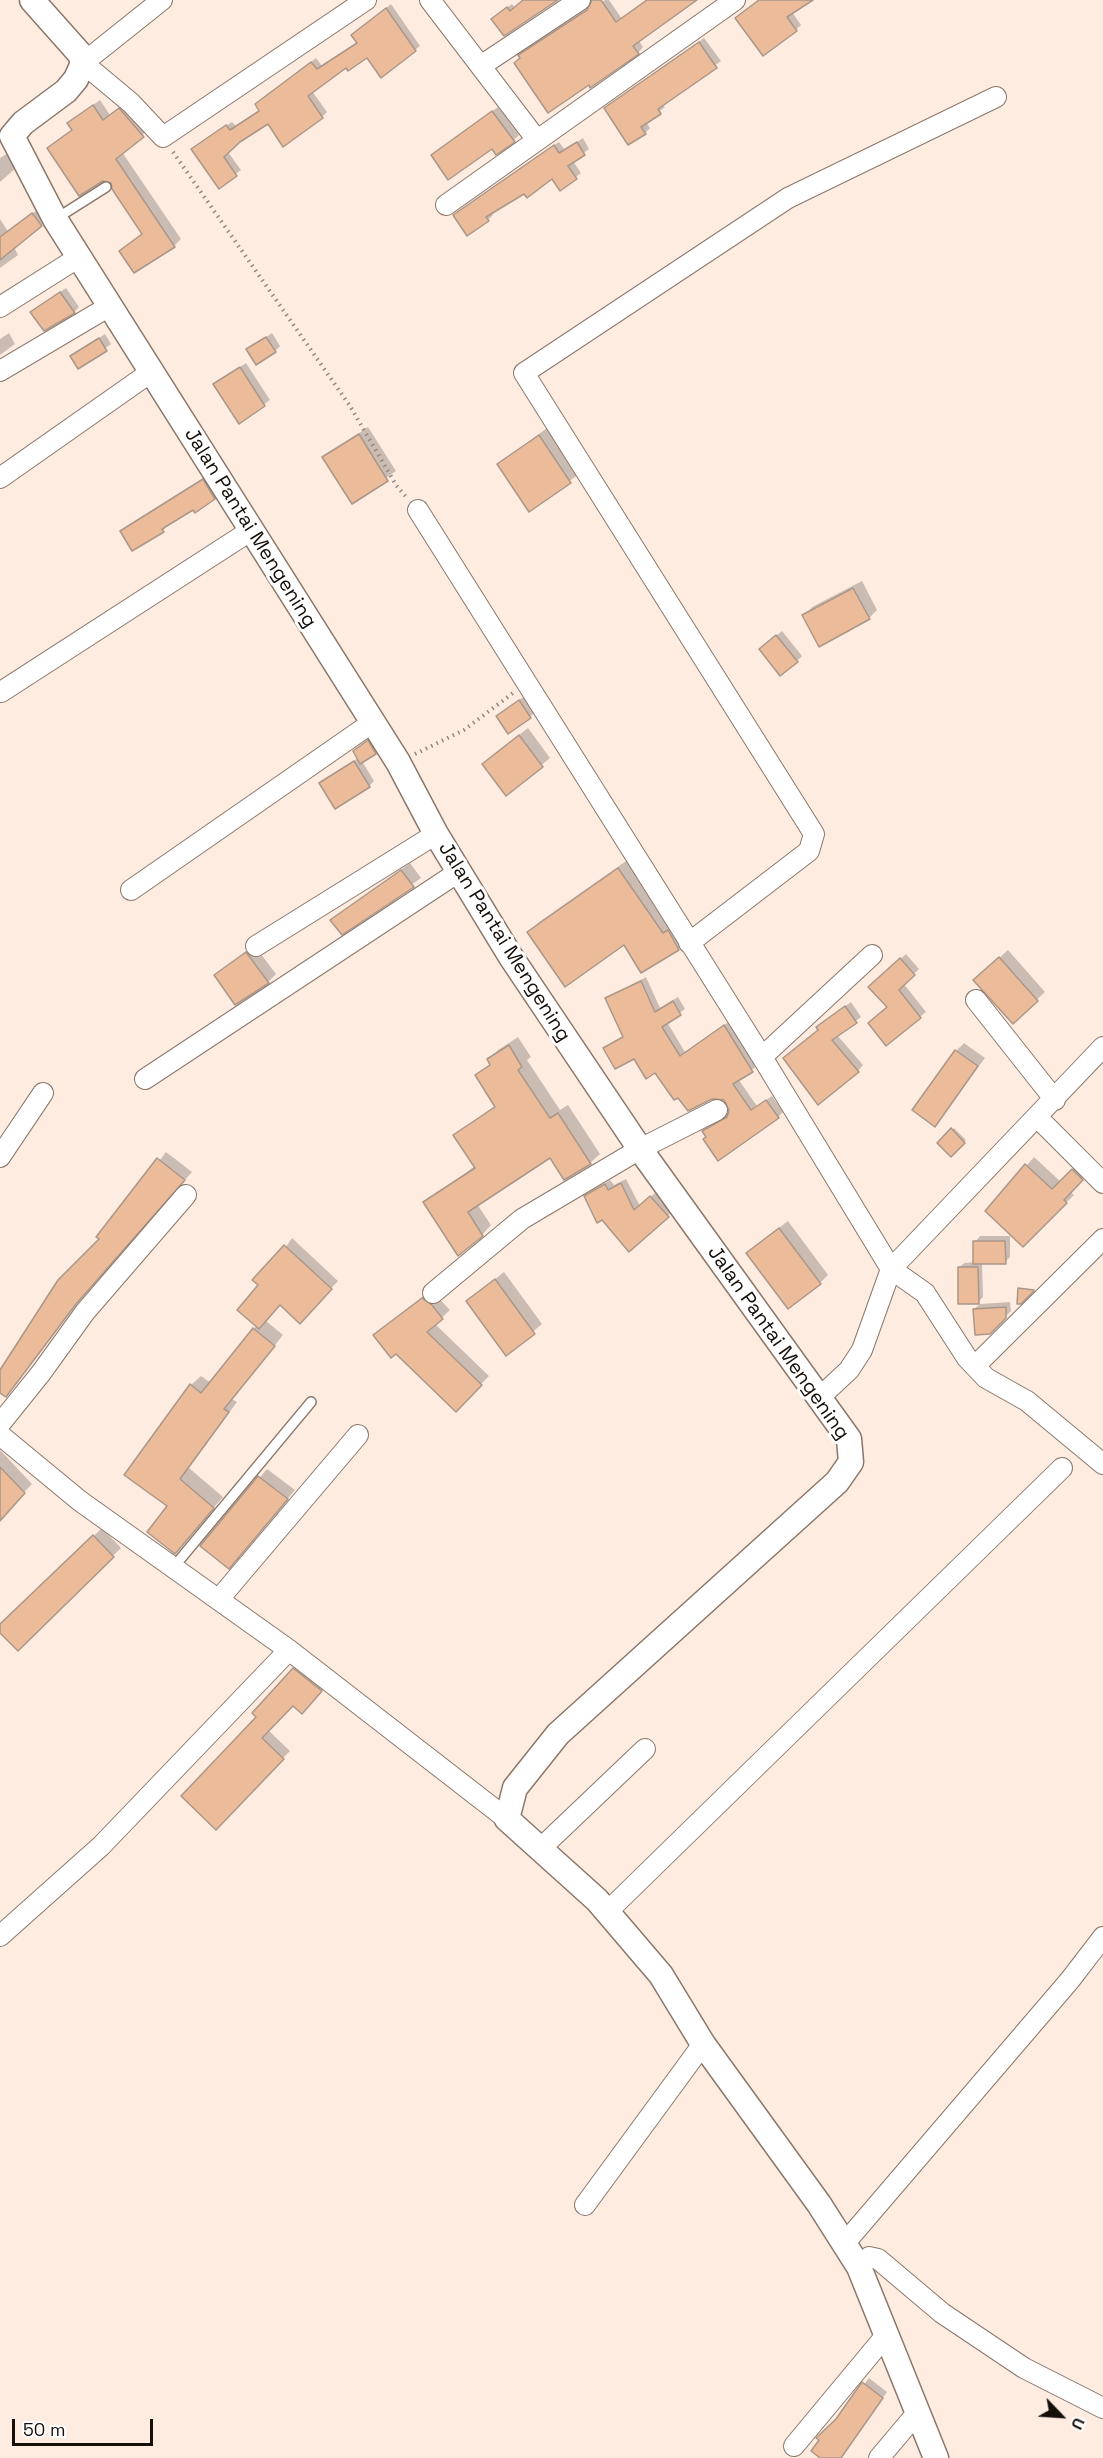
<!DOCTYPE html>
<style>
body{margin:0}
#map{position:relative;width:1103px;height:2458px;overflow:hidden;background:#feece0;font-family:"Space Grotesk",sans-serif}
canvas{display:block}
.north{position:absolute;left:1031px;top:2386px;width:60px;height:60px;-webkit-text-stroke:4px #fff;paint-order:stroke;rotate:115deg;font-size:16px;font-weight:700;line-height:24px;text-align:center;color:#150e09}
.north::after{content:'';display:block;margin:auto;width:21px;height:27px;background:#150e09;clip-path:polygon(50% 0,100% 100%,50% 72%,0 100%)}
.scale{position:absolute;left:12px;top:2419px;width:141px;height:27px;box-sizing:border-box;border:3px solid #150e09;border-top:0;padding-left:8px;font-size:18px;line-height:21px;white-space:nowrap;color:#150e09;-webkit-text-stroke:4px #fff;paint-order:stroke}
</style>
<div id="map">
<canvas width="1103" height="2458"></canvas>
<div class="north">U</div>
<div class="scale">50 m</div>
</div>
<script>
const g = document.querySelector('canvas').getContext('2d');
g.lineJoin = 'round';
function paint(path, color) {
  g.fillStyle = color;
  g.fill(path, 'evenodd');
}
function toPath(rows) {
  const path = new Path2D();
  for (const r of rows) {
    path.moveTo(r[0], r[1]);
    for (let i = 2; i < r.length; i += 2) path.lineTo(r[i], r[i + 1]);
  }
  return path;
}
function trace(path, color, width, dash) {
  g.strokeStyle = color;
  g.lineWidth = width;
  g.lineCap = dash ? 'butt' : 'round';
  g.setLineDash(dash || []);
  g.stroke(path);
}
function label(font, color, halo, rows, align = 'center') {
  g.font = font + ' "Space Grotesk",sans-serif';
  g.lineWidth = 6;
  g.setLineDash([]);
  g.textBaseline = 'middle';
  g.strokeStyle = halo;
  g.fillStyle = color;
  for (const [text, x, y, turn = 0] of rows) {
    g.save();
    g.translate(x, y);
    g.rotate((+turn || 0) * Math.PI / 180);
    g.textAlign = isNaN(turn) ? turn : align;
    if (halo) g.strokeText(text, 0, 0);
    g.fillText(text, 0, 0);
    g.restore();
  }
}
const shadow = toPath([
 [524,0,556,0,497,15,512,4,515,8],
 [605,0,609,0,622,19,648,0,695,0,638,40,643,47,638,53,589,83,521,57,525,50],
 [759,0,808,0,792,12,801,25,796,30,737,18],
 [391,4,420,46,415,50,368,56,346,66,312,91,327,112,322,117,268,122,239,141,228,152,241,170,219,187,197,145,232,122,236,126,260,110,261,100,316,58,322,66,358,42,358,30],
 [704,38,721,61,662,104,665,107,646,122,650,128,645,133,606,108],
 [100,100,110,115,126,103,149,129,122,152,181,239,174,246,121,251,143,233,113,182,49,148,73,129,69,123,76,117],
 [498,107,519,135,514,140,433,155],
 [583,138,589,149,573,161,581,173,576,177,560,189,552,177,491,212,493,215,488,220,467,234,455,215,460,210,559,142,565,150],
 [8,153,17,167,0,182,0,158],
 [38,209,46,220,14,247,18,255,0,268,0,219,9,233],
 [66,288,79,307,74,312,32,312],
 [9,333,15,344,0,355,0,339],
 [272,333,280,346,275,351,248,350],
 [105,334,111,344,78,367,72,357],
 [246,363,270,400,239,422,215,384],
 [368,427,396,471,352,502,324,457],
 [547,428,579,474,530,510,499,464],
 [208,475,219,493,167,524,163,531,122,531],
 [862,581,877,610,869,618,804,616,812,607],
 [782,631,802,656,797,661,766,644],
 [525,696,536,712,509,732,503,711],
 [528,728,550,758,506,794,492,756],
 [373,736,381,748,362,761,374,781,369,786,321,783,358,758,354,751],
 [629,859,688,938,678,948,642,971,625,943,529,932,539,922],
 [410,863,421,878,342,933,332,920],
 [254,945,276,974,268,982,216,975],
 [1008,950,1045,992,1013,1022,984,972],
 [906,954,919,969,904,984,926,1012,886,1044,889,1007,870,987],
 [646,977,660,1008,678,997,685,1009,667,1022,685,1052,730,1021,757,1066,738,1079,757,1106,772,1096,783,1112,778,1117,708,1136,704,1131,728,1115,729,1103,656,1071,634,1057,605,1048,624,1035,607,998],
 [851,1002,861,1017,837,1035,863,1065,858,1071,820,1029,823,1022],
 [518,1037,531,1057,527,1060,560,1110,568,1105,600,1154,590,1163,565,1178,550,1155,477,1204,491,1225,482,1235,425,1203,475,1166,455,1135,496,1105,477,1075,491,1063,489,1060,498,1050],
 [964,1043,985,1058,935,1125,956,1051],
 [954,1128,966,1140,951,1155,939,1143],
 [166,1152,192,1172,83,1295,14,1387,6,1395,0,1391,0,1373],
 [1034,1157,1061,1182,1080,1162,1089,1171,1070,1192,1074,1195,1023,1245,987,1211],
 [626,1179,640,1206,656,1192,673,1211,629,1250,585,1197,610,1180,614,1185],
 [788,1221,828,1275,820,1283,756,1245],
 [980,1236,1010,1236,1010,1257,1005,1262,982,1262,983,1297,978,1302,959,1268,964,1263,975,1262,975,1242],
 [292,1238,338,1281,307,1314,280,1304,266,1321,283,1335,232,1399,237,1402,189,1468,223,1497,175,1552,169,1506,191,1385,201,1376,211,1383,257,1325,260,1285],
 [504,1272,542,1324,507,1353,468,1301],
 [431,1290,450,1310,435,1324,489,1376,456,1410,375,1335],
 [1010,1302,1011,1311,989,1333,974,1309,980,1304],
 [0,1450,32,1484,0,1517],
 [267,1469,295,1490,237,1559,202,1546],
 [102,1528,121,1548,18,1649,0,1631,0,1626],
 [301,1662,328,1683,310,1704,293,1704,268,1730,290,1751,216,1827,258,1717],
 [869,2378,887,2392,841,2458,823,2458,837,2420]
]);
const building = toPath([
 [523,0,558,0,504,36,491,19,507,7,510,11,523,0],
 [592,0,601,0,616,22,647,0,697,0,633,46,639,54,590,88,589,85,548,113,514,63,520,58,518,55,587,10,592,0],
 [759,0,813,0,787,17,797,31,763,56,735,18,759,0],
 [386,8,416,51,381,78,367,58,348,71,346,68,308,96,323,118,283,147,268,124,240,142,224,157,237,176,219,189,191,149,226,125,230,130,259,111,255,104,311,62,317,69,357,43,351,35,386,8],
 [699,42,717,68,658,109,661,114,641,127,646,134,628,145,604,108,699,42],
 [93,105,103,120,119,108,144,137,116,159,175,247,134,273,119,251,142,234,112,189,111,183,103,181,79,196,47,148,72,130,67,123,93,105],
 [492,111,515,142,496,155,492,149,448,180,431,155,492,111],
 [577,142,585,155,568,166,577,179,560,191,552,179,527,198,524,194,486,217,489,221,467,236,453,215,554,145,559,153,577,142],
 [32,213,42,226,0,260,0,237,32,213],
 [60,292,75,313,44,331,30,312,60,292],
 [266,337,276,352,256,365,246,349,266,337],
 [99,338,107,351,78,369,70,356,99,338],
 [240,367,265,406,239,424,213,384,240,367],
 [359,434,388,481,352,504,322,457,359,434],
 [539,435,571,483,529,512,497,464,539,435],
 [203,479,215,499,195,513,193,510,162,529,164,532,132,551,120,531,203,479],
 [853,588,870,619,819,647,802,615,853,588],
 [776,635,798,662,780,676,759,649,776,635],
 [519,700,531,718,508,734,496,716,519,700],
 [519,735,543,767,506,796,482,764,519,735],
 [368,740,376,754,360,764,353,751,368,740],
 [354,761,370,787,335,809,319,783,354,761],
 [618,868,663,933,668,930,679,950,641,973,624,945,565,987,527,932,618,868],
 [401,870,414,887,342,935,330,920,401,870],
 [246,952,269,983,235,1005,214,975,246,952],
 [999,957,1038,1001,1013,1024,973,980,999,957],
 [900,958,915,975,899,990,921,1018,886,1046,868,1023,887,1007,868,987,900,958],
 [641,981,655,1012,673,1001,681,1015,662,1027,680,1056,724,1025,753,1072,733,1084,751,1110,766,1100,779,1118,718,1161,703,1139,706,1137,702,1131,727,1117,729,1110,724,1100,712,1099,688,1111,678,1098,674,1100,655,1073,646,1079,634,1059,615,1069,603,1048,623,1037,605,998,641,981],
 [845,1006,857,1023,832,1040,859,1072,818,1105,783,1058,818,1030,816,1027,845,1006],
 [509,1045,522,1067,518,1070,550,1118,558,1113,591,1164,564,1180,550,1158,468,1212,483,1236,458,1256,423,1202,475,1168,453,1135,495,1107,475,1075,490,1065,487,1059,509,1045],
 [955,1050,978,1066,935,1127,912,1110,955,1050],
 [951,1128,965,1143,951,1157,937,1143,951,1128],
 [157,1158,185,1180,76,1304,6,1397,0,1393,0,1370,58,1280,99,1239,96,1237,157,1158],
 [1025,1164,1052,1189,1072,1169,1083,1180,1064,1200,1067,1203,1023,1247,985,1211,1025,1164],
 [621,1183,634,1210,650,1196,669,1217,629,1252,602,1220,597,1223,584,1196,605,1184,608,1190,621,1183],
 [779,1228,821,1284,788,1309,746,1253,779,1228],
 [973,1241,1005,1241,1006,1264,973,1264,973,1241],
 [284,1245,332,1289,300,1324,280,1305,259,1329,237,1310,258,1285,252,1280,284,1245],
 [958,1267,978,1267,979,1304,958,1304,958,1267],
 [495,1279,535,1334,506,1356,466,1301,495,1279],
 [1018,1288,1034,1290,1034,1291,1021,1304,1017,1304,1018,1288],
 [422,1298,432,1305,443,1319,427,1332,482,1385,456,1412,396,1354,391,1358,373,1335,422,1298],
 [1006,1307,1006,1318,990,1334,975,1335,973,1309,1006,1307],
 [253,1328,275,1346,224,1409,229,1412,180,1479,214,1508,175,1554,147,1532,167,1506,124,1475,190,1384,201,1393,253,1328],
 [0,1467,25,1493,0,1521,0,1467],
 [258,1476,288,1499,229,1569,200,1546,258,1476],
 [93,1535,114,1557,18,1651,0,1633,0,1624,93,1535],
 [293,1668,322,1691,302,1714,293,1706,262,1738,284,1759,216,1830,181,1796,256,1717,252,1713,293,1668],
 [862,2382,883,2398,841,2458,820,2458,811,2451,819,2440,816,2438,836,2419,862,2382]
]);
const path = toPath([
 [173,152,350,406,396,485,407,498],
 [415,754,464,730,513,693]
]);
const service = toPath([
 [57,218,106,187],
 [172,1569,311,1402]
]);
const minor = toPath([
 [162,0,83,63,131,103,163,137,366,0],
 [430,0,537,140],
 [482,65,580,0],
 [446,205,735,0],
 [0,307,79,257],
 [0,371,108,307],
 [0,478,151,372],
 [418,510,762,1057,891,1269,925,1293,967,1358,986,1378,1027,1401,1103,1464],
 [1,692,250,531],
 [131,890,373,722],
 [689,943,809,851,814,834,524,373,788,198,996,97],
 [256,946,436,834],
 [976,1000,1055,1100],
 [762,1057,872,955],
 [145,1079,460,871],
 [1038,1118,1103,1183],
 [0,1157,43,1093],
 [433,1293,522,1219,640,1149,717,1110],
 [975,1366,1103,1239],
 [820,1397,849,1370,862,1350,891,1269,1103,1047],
 [0,1424,41,1373,85,1312,186,1195],
 [0,1435,80,1501,289,1650,507,1819],
 [219,1599,358,1435],
 [540,1849,645,1749],
 [607,1912,1062,1468],
 [0,1936,101,1846,289,1650],
 [585,2205,703,2044],
 [844,2244,1070,1980,1103,1937],
 [859,2267,869,2257,878,2259,942,2313,1024,2368,1103,2408],
 [794,2446,887,2334],
 [879,2458,917,2413]
]);
const tertiary = toPath([
 [32,0,80,54,83,63,76,79,66,91,23,123,12,136,55,219,398,762,436,834,511,957,640,1149,849,1439,851,1462,837,1482,558,1734,515,1788,507,1819,597,1900,661,1975,703,2044,819,2204,859,2267,936,2458]
]);
const streetNames = [
 ["Jalan Pantai Mengening",250,528,58],
 ["Jalan Pantai Mengening",504,942,58],
 ["Jalan Pantai Mengening",778,1343,55]
];
paint(shadow, '#0003');
paint(building, '#ebbb9a');
trace(building, '#ab9789', 1.5);
trace(service, '#8b776a', 12);
trace(minor, '#8b776a', 22);
trace(tertiary, '#8b776a', 27);
trace(path, '#95877f', 4, [1.5, 4.5]);
trace(service, '#fff', 9);
trace(minor, '#fff', 20);
trace(tertiary, '#fff', 24);
label('20px', '#150e09', '#fff', streetNames);
</script>
